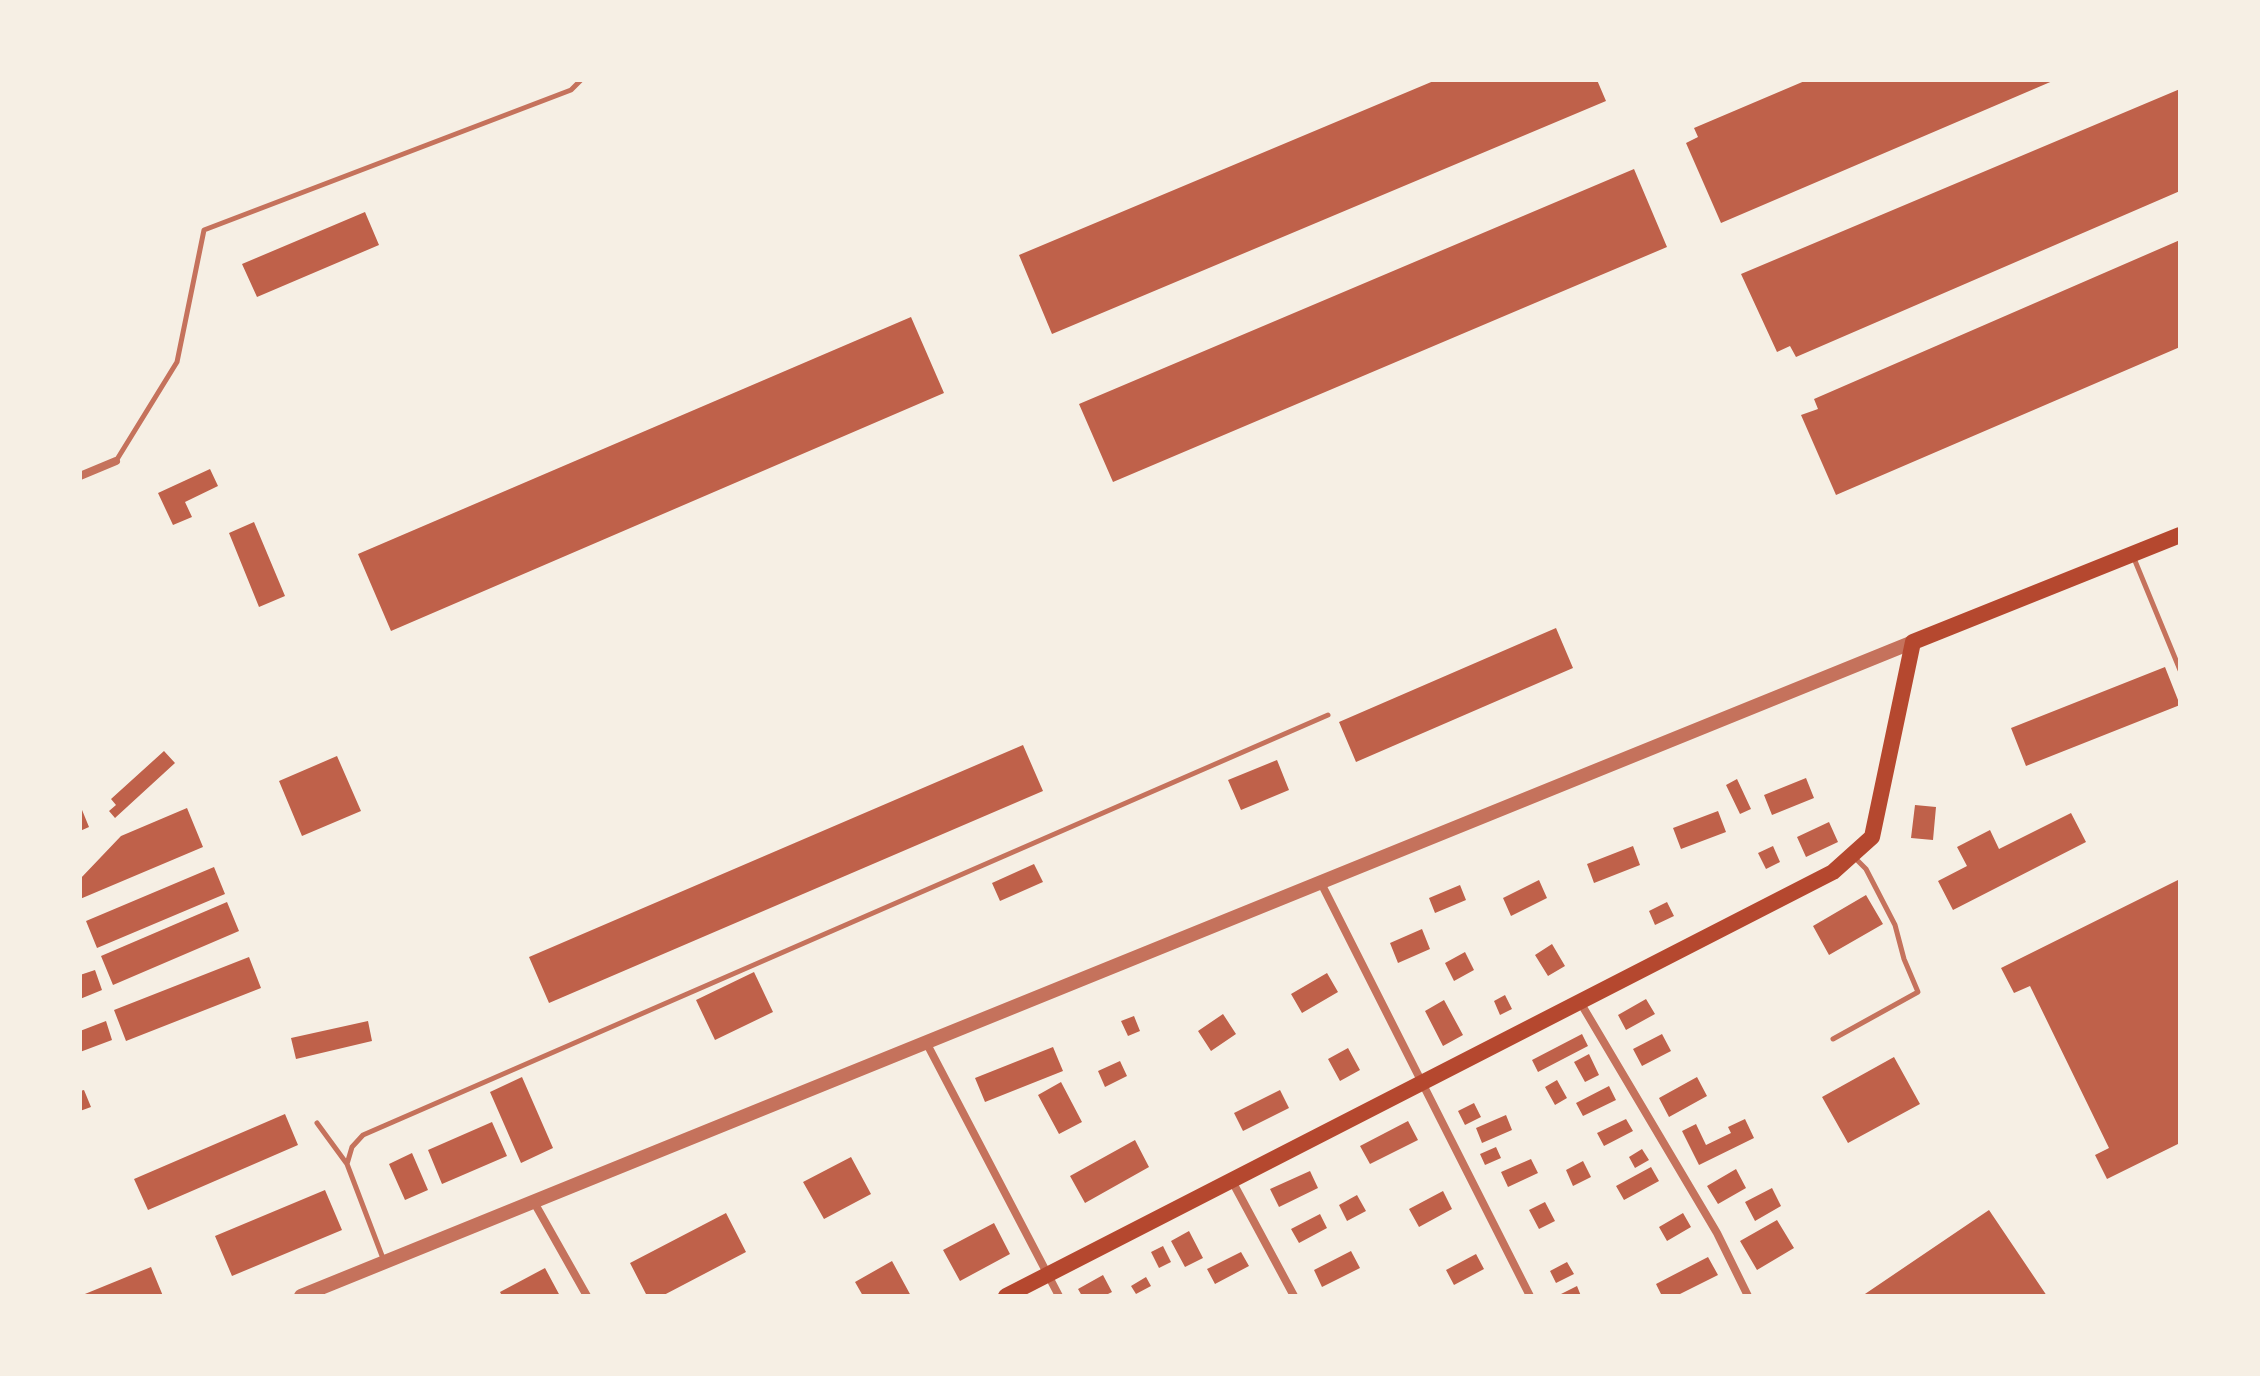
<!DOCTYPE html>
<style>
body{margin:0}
#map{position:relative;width:2260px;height:1376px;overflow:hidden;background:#f6efe4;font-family:Mulish,sans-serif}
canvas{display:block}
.frame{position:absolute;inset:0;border:82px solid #f6efe4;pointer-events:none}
</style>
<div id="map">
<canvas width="2260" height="1376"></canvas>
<div class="frame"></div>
</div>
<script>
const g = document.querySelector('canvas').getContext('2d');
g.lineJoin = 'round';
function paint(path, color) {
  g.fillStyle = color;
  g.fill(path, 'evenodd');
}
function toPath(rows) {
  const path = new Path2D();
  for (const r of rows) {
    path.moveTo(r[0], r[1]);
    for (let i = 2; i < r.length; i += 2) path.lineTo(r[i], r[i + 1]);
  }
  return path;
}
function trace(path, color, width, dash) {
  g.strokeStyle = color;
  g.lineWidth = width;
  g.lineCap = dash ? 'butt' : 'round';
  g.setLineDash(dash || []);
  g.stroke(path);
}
const building = toPath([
 [1436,80,1597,80,1606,101,1052,334,1019,255],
 [1807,80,2055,80,1721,223,1686,143,1698,137,1694,128],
 [2180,89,2180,191,1796,357,1790,346,1777,352,1741,274],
 [1634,169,1667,247,1113,482,1079,404],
 [365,212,379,245,257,297,242,264],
 [2180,240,2180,347,1836,495,1801,415,1818,409,1814,399],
 [911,317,944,393,391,631,358,554],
 [210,469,218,486,185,502,192,517,173,525,158,493],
 [254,522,285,596,259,607,229,533],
 [1556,628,1573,668,1356,762,1339,722],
 [2165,667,2180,705,2026,766,2011,728],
 [1023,745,1043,791,549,1003,529,957],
 [164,751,175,763,115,818,109,811,116,805,111,799],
 [337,756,361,811,302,836,279,781],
 [1277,760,1289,790,1241,810,1228,780],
 [1806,778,1814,798,1772,815,1764,795],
 [1737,779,1751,809,1740,814,1726,785],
 [80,805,89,827,80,831],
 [1915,805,1936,807,1933,840,1911,838],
 [187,808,203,847,80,899,80,879,121,836],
 [1718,811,1726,832,1681,849,1673,828],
 [2071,813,2086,842,1953,910,1938,881,1967,866,1957,847,1990,830,1999,849],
 [1829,822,1838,842,1806,857,1797,837],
 [1633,846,1640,865,1594,883,1587,864],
 [1773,846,1780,862,1766,869,1758,853],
 [1034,864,1043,882,1000,901,992,883],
 [214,867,225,894,97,948,86,921],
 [2180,879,2180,1143,2107,1179,2095,1155,2109,1148,2030,986,2014,993,2001,968],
 [1539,880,1547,898,1511,916,1503,898],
 [1460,885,1466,900,1435,913,1429,898],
 [1866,895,1883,924,1829,955,1813,926],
 [227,902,239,931,113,985,101,956],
 [1667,902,1674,916,1655,925,1649,911],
 [1422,929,1430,949,1398,963,1390,943],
 [1552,944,1565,966,1548,976,1535,955],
 [1465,952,1474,970,1454,981,1445,963],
 [249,957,261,988,126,1041,114,1010],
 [95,970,102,990,80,999,80,975],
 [754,972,773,1012,715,1040,696,1000],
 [1327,973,1338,992,1302,1013,1291,994],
 [1505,995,1512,1009,1500,1015,1494,1001],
 [1646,999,1655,1014,1626,1030,1618,1015],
 [1444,1000,1463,1035,1443,1046,1425,1011],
 [1223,1014,1236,1034,1211,1051,1198,1031],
 [1134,1016,1140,1031,1128,1036,1121,1021],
 [106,1021,112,1040,80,1052,80,1031],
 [368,1021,372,1041,296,1059,291,1038],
 [1582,1034,1588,1046,1538,1072,1532,1060],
 [1662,1034,1671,1051,1642,1066,1633,1049],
 [1053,1047,1063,1071,985,1102,975,1078],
 [1348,1048,1360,1070,1340,1081,1328,1059],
 [1589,1054,1599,1075,1585,1082,1574,1062],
 [1894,1057,1920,1104,1848,1143,1822,1097],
 [1120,1061,1127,1076,1105,1087,1098,1071],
 [522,1077,553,1148,521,1163,490,1092],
 [1697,1077,1707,1096,1669,1117,1659,1098],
 [1557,1080,1567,1098,1555,1105,1545,1087],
 [1061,1082,1082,1122,1059,1134,1038,1095],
 [1609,1086,1616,1100,1583,1116,1576,1103],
 [84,1090,91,1107,80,1111,80,1091],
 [1280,1090,1289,1108,1243,1131,1234,1113],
 [1474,1103,1481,1117,1465,1125,1458,1111],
 [285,1114,298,1145,148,1210,134,1179],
 [1506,1115,1512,1130,1482,1143,1476,1128],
 [1626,1119,1633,1131,1604,1146,1597,1133],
 [1745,1119,1754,1138,1699,1165,1682,1131,1696,1124,1706,1145,1731,1133,1728,1127],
 [1408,1121,1418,1140,1370,1164,1360,1146],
 [492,1122,507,1156,442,1184,428,1150],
 [1135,1140,1149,1167,1085,1203,1070,1176],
 [1496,1147,1501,1158,1485,1165,1480,1154],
 [1642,1149,1649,1160,1635,1168,1629,1157],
 [412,1153,428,1190,405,1200,389,1164],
 [851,1157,871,1194,824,1219,803,1182],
 [1531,1159,1538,1173,1508,1187,1501,1172],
 [1583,1161,1591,1177,1573,1186,1566,1170],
 [1651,1167,1659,1181,1624,1200,1616,1186],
 [1736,1169,1746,1188,1718,1204,1707,1186],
 [1310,1171,1318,1188,1279,1207,1270,1189],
 [1772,1188,1781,1206,1755,1221,1745,1202],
 [325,1190,342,1230,232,1276,215,1236],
 [1443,1191,1452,1209,1419,1227,1409,1209],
 [1357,1195,1366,1211,1347,1221,1339,1205],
 [1545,1202,1555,1221,1539,1229,1529,1210],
 [1989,1210,2047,1296,1862,1296],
 [726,1213,746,1252,662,1296,647,1296,630,1263],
 [1683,1213,1691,1227,1667,1241,1659,1227],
 [1320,1214,1327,1228,1299,1243,1291,1229],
 [1777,1220,1794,1248,1757,1270,1740,1241],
 [994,1223,1010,1254,960,1281,943,1250],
 [1189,1231,1203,1258,1185,1267,1171,1241],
 [1163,1246,1171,1262,1159,1268,1151,1252],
 [1351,1251,1360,1268,1322,1287,1314,1270],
 [1241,1252,1249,1266,1215,1284,1207,1269],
 [1476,1254,1484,1269,1454,1285,1446,1270],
 [1708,1257,1718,1275,1676,1296,1662,1296,1656,1284],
 [892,1261,911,1296,863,1296,855,1282],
 [1567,1262,1574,1274,1556,1283,1550,1271],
 [151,1267,163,1296,80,1296],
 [545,1268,560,1296,502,1296,500,1292],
 [1103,1275,1112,1292,1104,1296,1082,1296,1078,1289],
 [1146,1277,1151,1286,1136,1294,1131,1286],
 [1577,1286,1581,1296,1557,1296]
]);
const service = toPath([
 [116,461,177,362,204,230,571,90,581,80],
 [2133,556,2180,670],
 [1833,1039,1918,992,1904,959,1895,925,1866,869,1853,856],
 [317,1123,347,1164],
 [384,1261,347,1164,352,1147,363,1135,1328,715]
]);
const minor = toPath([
 [80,476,116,461],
 [1321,883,1530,1296],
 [1580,1002,1717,1233,1748,1296],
 [927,1044,1059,1296],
 [1232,1181,1294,1296],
 [535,1204,587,1296]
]);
const tertiary = toPath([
 [301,1296,1913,642]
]);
const secondary = toPath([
 [1006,1296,1833,872,1872,837,1913,642,2180,535]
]);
paint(building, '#bf614a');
trace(service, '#c5725c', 5);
trace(minor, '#c5725c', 8);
trace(tertiary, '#c5725c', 14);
trace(secondary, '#b5482f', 16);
</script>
